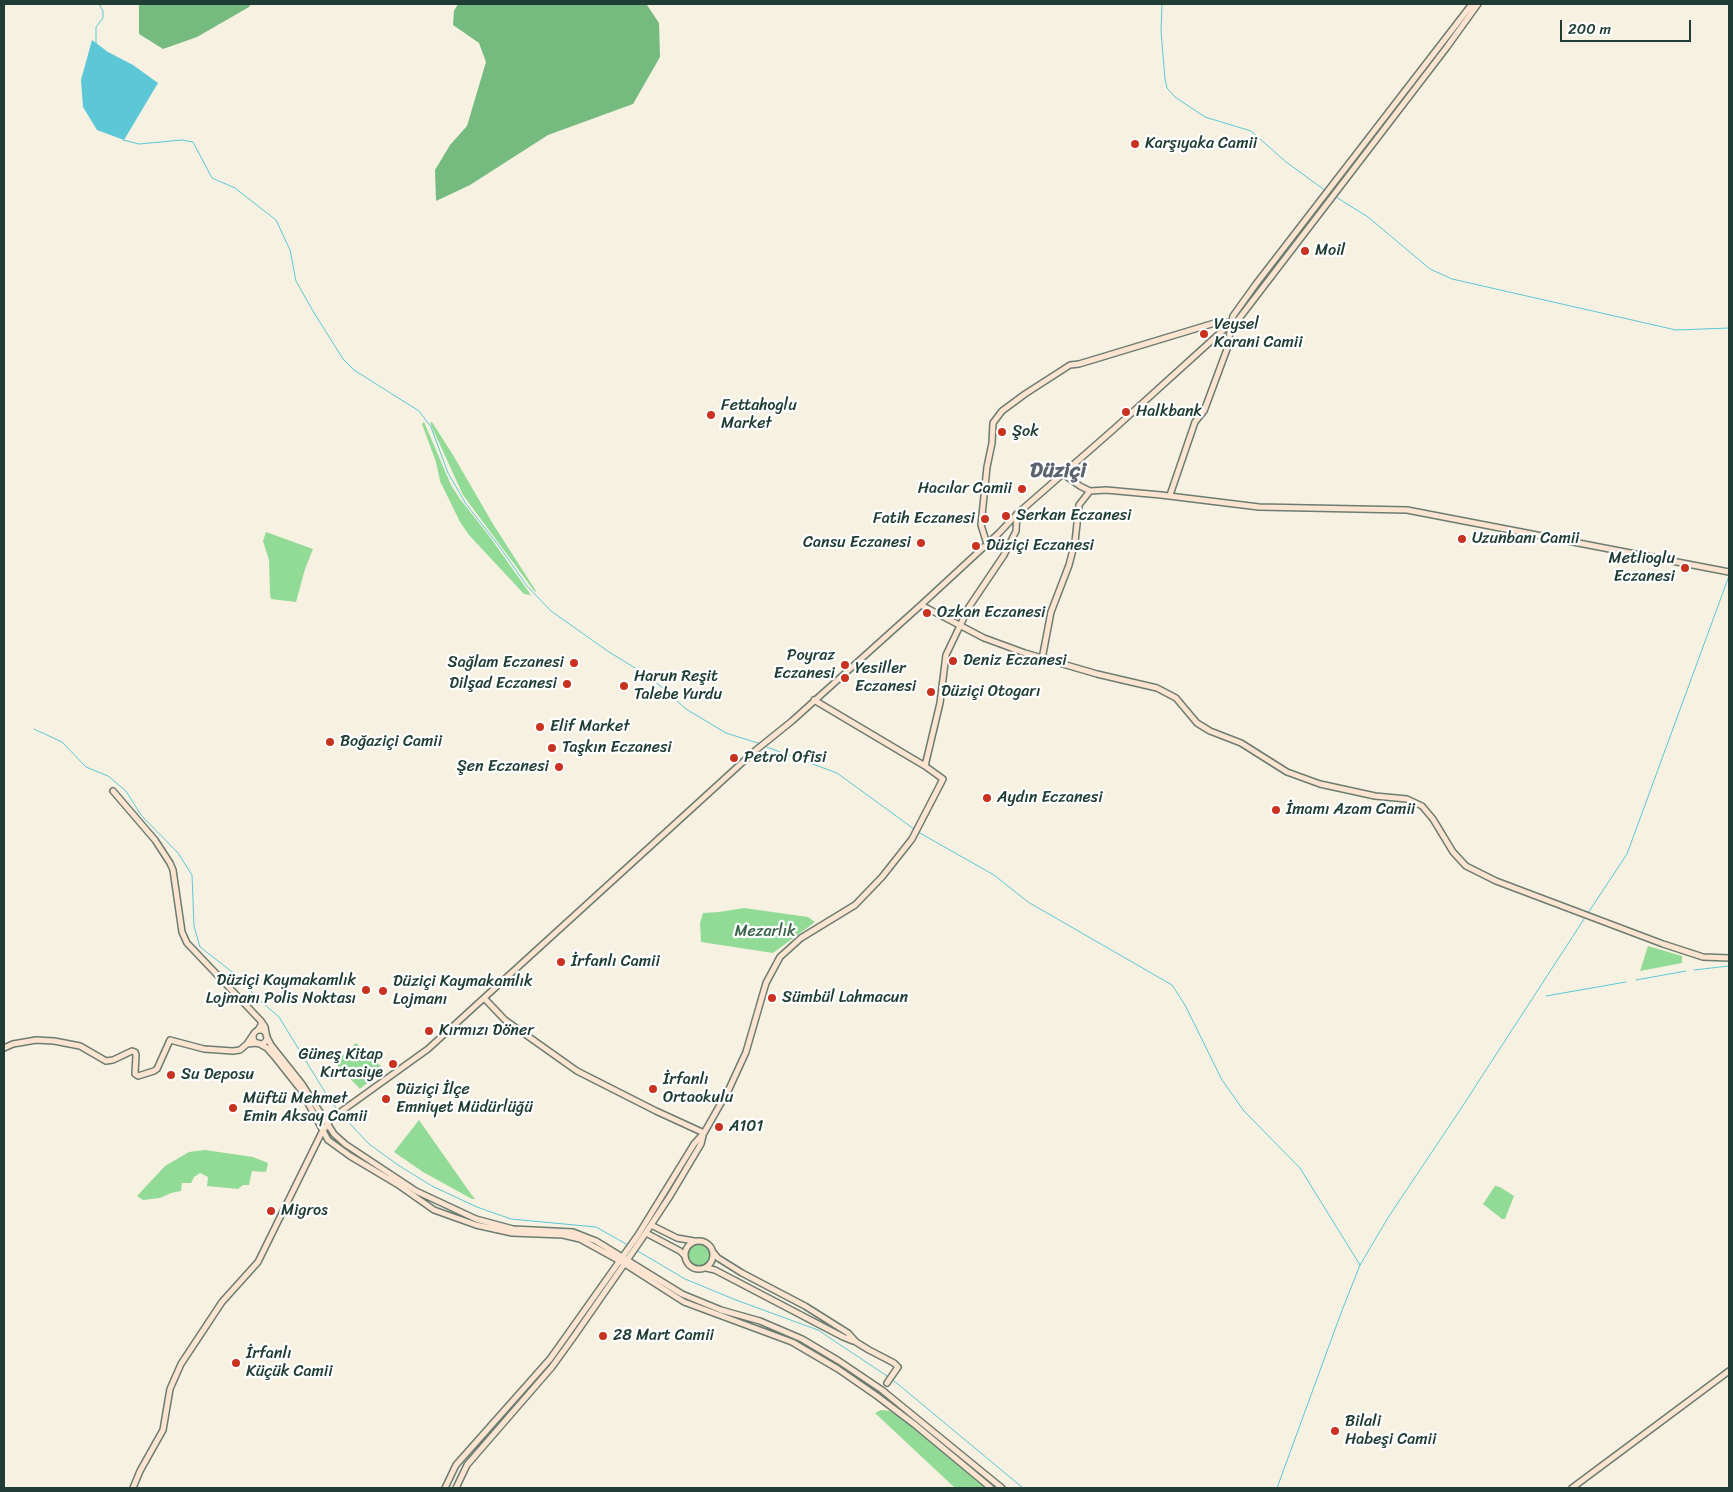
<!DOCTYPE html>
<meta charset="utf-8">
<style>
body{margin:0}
#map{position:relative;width:1733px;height:1492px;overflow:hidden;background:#f7f1e2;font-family:Sriracha,sans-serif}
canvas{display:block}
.frame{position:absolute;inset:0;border:5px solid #1f3d34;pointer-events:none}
.scale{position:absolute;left:1560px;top:20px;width:131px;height:22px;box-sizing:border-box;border:2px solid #1f3d34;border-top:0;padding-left:6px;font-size:15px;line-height:18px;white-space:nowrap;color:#1f3d34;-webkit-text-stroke:4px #fff;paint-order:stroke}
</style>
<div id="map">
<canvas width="1733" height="1492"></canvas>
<div class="frame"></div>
<div class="scale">200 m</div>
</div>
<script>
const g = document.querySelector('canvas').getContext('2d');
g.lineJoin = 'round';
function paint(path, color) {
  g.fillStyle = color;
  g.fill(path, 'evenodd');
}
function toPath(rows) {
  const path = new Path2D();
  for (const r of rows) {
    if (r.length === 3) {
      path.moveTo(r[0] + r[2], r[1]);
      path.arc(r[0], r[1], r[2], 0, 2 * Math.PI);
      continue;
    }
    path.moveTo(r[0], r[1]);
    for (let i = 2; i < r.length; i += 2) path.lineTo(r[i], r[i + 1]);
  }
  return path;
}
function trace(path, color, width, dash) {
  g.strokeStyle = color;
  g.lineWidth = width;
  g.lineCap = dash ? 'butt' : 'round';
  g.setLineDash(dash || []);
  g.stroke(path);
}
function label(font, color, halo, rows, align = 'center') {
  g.font = font + ' Sriracha,sans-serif';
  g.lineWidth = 4.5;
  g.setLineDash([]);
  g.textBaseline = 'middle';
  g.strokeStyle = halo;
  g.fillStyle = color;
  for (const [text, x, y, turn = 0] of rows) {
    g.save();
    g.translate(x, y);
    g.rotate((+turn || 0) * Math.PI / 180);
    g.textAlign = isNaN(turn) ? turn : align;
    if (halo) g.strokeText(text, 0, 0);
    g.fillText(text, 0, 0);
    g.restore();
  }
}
const green = toPath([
 [424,422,451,485,460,499,490,537,531,595,524,594,469,535,460,522,440,481,436,462,422,424],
 [432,422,453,455,493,524,536,591,535,592,463,495,430,423],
 [266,532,313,549,305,569,296,602,271,599,270,594,269,560,263,541],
 [744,908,808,917,815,922,773,953,701,942,700,923,703,913,719,912],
 [1648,946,1682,956,1682,963,1640,971],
 [356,1043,384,1069,360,1089,335,1063],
 [419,1120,471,1194,475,1199,472,1199,423,1172,394,1152],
 [205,1150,253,1157,268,1163,266,1172,252,1171,249,1185,243,1185,238,1189,207,1186,208,1177,200,1173,194,1177,191,1183,182,1183,181,1191,171,1193,160,1198,143,1200,137,1196,165,1166,189,1152],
 [1495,1186,1500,1187,1514,1196,1505,1219,1502,1219,1483,1204],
 [699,1255,11],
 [881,1410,890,1411,901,1418,988,1488,955,1488,875,1413]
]);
const forest = toPath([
 [139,4,251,4,249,7,197,37,163,49,139,34],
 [458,4,648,4,647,5,659,23,660,57,633,104,548,135,470,185,436,201,435,170,450,145,467,126,486,62,479,43,453,25,454,11]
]);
const water = toPath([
 [92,40,108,52,133,65,158,83,124,140,97,130,83,107,81,80]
]);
const stream = toPath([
 [1162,4,1161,31,1165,79,1167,88,1175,97,1205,117,1251,131,1286,162,1326,191],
 [96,44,96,27,103,18,103,11,99,4],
 [123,140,139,144,182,140,193,142,212,178,235,188,276,220,290,250,296,281,313,311,343,359,354,370,419,411,431,427,448,473,466,504,499,546,527,586,551,611,609,652,650,677,686,709,726,733,761,744],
 [1336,197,1368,217,1430,269,1452,279,1676,330,1729,328],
 [34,729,62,742,86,767,108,776,126,791,141,815,178,853,192,875,194,926,200,947,240,978,257,998,279,1017,331,1102,338,1110],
 [764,746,837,773,914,829],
 [918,832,994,875,1028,902,1172,985,1185,1005,1222,1080,1244,1111,1300,1168,1360,1265],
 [1588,913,1627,854,1729,576],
 [1694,970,1729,966],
 [1636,980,1686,971],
 [1546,996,1626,982],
 [340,1113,369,1144,398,1165,432,1186,477,1207,511,1219,596,1227,628,1245],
 [636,1250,685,1279,736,1300,818,1330,890,1378],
 [893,1380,1023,1488],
 [1277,1488,1341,1313,1360,1265,1389,1216,1460,1110,1586,916]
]);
const secondary = toPath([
 [1063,474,1080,486,1090,491,1106,490,1161,495,1259,507,1407,510,1729,572],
 [1170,495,1195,422,1204,411,1207,403,1227,349,1233,316,1256,284,1472,4],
 [987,544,981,525,987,467,992,443,993,423,1002,411,1025,394,1070,365,1079,364,1218,322,1231,323],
 [921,605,984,638,1025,653,1097,674,1157,688,1176,698,1197,723,1210,731,1241,743,1287,772,1320,784,1375,796,1407,799,1422,806,1433,819,1453,852,1466,866,1496,881,1663,944,1703,957,1729,958],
 [1042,659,1051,612,1069,565,1075,542,1079,505,1090,491],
 [925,766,940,703,946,655,969,607,1004,555,1016,531,1017,514],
 [113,791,155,840,170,863,173,870,182,932,187,943,261,1021],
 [485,999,505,1020,577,1071,656,1111,704,1133],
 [258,1030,261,1025,261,1021,265,1027,266,1033],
 [260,1037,7],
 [253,1035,247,1044,258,1043,267,1048,274,1056,301,1090,328,1140,350,1156,397,1184,434,1210,476,1225,512,1233,563,1235,580,1239,620,1261,684,1302,792,1342,838,1369,877,1396,914,1424,991,1488],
 [266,1035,271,1045,302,1084,334,1134,345,1144,416,1191,476,1219,513,1229,573,1232,596,1241,682,1294,721,1310,760,1321,802,1339,839,1361,882,1390,1002,1488],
 [4,1048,13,1044,36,1040,54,1041,80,1046,106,1061,113,1060,132,1051,135,1052,136,1055,135,1074,138,1076,154,1071,157,1069,170,1040,204,1049,233,1051,240,1050,247,1044],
 [651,1225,677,1238,694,1241],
 [646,1233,680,1251,685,1256],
 [699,1255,14],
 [713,1252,718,1258,742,1273,805,1306,848,1333,856,1342,869,1350,894,1363,898,1367,887,1383],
 [706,1268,715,1270,843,1337,853,1341],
 [133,1488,140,1471,163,1430,170,1389,181,1364,222,1302,258,1262,322,1132,332,1118,428,1049,756,750,792,721,921,605,999,533,1017,514,1114,429,1231,323,1238,320,1447,47,1478,4],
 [445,1488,456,1465,550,1359,638,1235,694,1144,704,1133,729,1089,746,1052,766,983,780,957,801,938,855,905,882,877,912,839,943,779,925,766,814,700],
 [456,1488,467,1465,552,1367,575,1335,641,1240,670,1196,701,1144,703,1136],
 [1572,1488,1729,1371]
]);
const markers = [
 [1135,144,5,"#c8321e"],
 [1305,251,5,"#c8321e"],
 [1204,334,5,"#c8321e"],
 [1126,412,5,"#c8321e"],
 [711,415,5,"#c8321e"],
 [1002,432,5,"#c8321e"],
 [1022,489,5,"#c8321e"],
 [1006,516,5,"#c8321e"],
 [985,519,5,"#c8321e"],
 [1462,539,5,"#c8321e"],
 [921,543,5,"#c8321e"],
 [976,546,5,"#c8321e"],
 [1685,568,5,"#c8321e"],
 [927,613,5,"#c8321e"],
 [953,661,5,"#c8321e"],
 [574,663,5,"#c8321e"],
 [845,665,5,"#c8321e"],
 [845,678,5,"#c8321e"],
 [567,684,5,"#c8321e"],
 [624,686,5,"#c8321e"],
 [931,692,5,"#c8321e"],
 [540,727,5,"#c8321e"],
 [330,742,5,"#c8321e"],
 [552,748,5,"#c8321e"],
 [734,758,5,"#c8321e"],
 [559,767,5,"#c8321e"],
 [987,798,5,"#c8321e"],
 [1276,810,5,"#c8321e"],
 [561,962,5,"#c8321e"],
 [366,990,5,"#c8321e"],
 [383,991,5,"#c8321e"],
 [772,998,5,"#c8321e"],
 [429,1031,5,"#c8321e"],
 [393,1064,5,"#c8321e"],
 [171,1075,5,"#c8321e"],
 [653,1089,5,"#c8321e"],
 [386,1099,5,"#c8321e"],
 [233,1108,5,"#c8321e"],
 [719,1127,5,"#c8321e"],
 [271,1211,5,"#c8321e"],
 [603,1336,5,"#c8321e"],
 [236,1363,5,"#c8321e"],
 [1335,1431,5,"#c8321e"]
];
const poiNames = [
 ["Karşıyaka Camii",1145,144],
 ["Moil",1315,251],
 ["Veysel",1214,325],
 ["Karani Camii",1214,343],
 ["Fettahoglu",721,406],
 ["Market",721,424],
 ["Halkbank",1136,412],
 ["Şok",1012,432],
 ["Hacılar Camii",1012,489,"right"],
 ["Serkan Eczanesi",1016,516],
 ["Fatih Eczanesi",975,519,"right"],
 ["Uzunbanı Camii",1472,539],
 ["Cansu Eczanesi",911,543,"right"],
 ["Düziçi Eczanesi",986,546],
 ["Metlioglu",1675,559,"right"],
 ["Eczanesi",1675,577,"right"],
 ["Ozkan Eczanesi",937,613],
 ["Poyraz",835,656,"right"],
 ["Eczanesi",835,674,"right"],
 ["Deniz Eczanesi",963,661],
 ["Sağlam Eczanesi",564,663,"right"],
 ["Yesiller",855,669],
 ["Eczanesi",855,687],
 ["Harun Reşit",634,677],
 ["Talebe Yurdu",634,695],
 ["Dilşad Eczanesi",557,684,"right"],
 ["Düziçi Otogarı",941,692],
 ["Elif Market",550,727],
 ["Boğaziçi Camii",340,742],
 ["Taşkın Eczanesi",562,748],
 ["Petrol Ofisi",744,758],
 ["Şen Eczanesi",549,767,"right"],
 ["Aydın Eczanesi",997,798],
 ["İmamı Azam Camii",1286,810],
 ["İrfanlı Camii",571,962],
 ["Düziçi Kaymakamlık",356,981,"right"],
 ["Lojmanı Polis Noktası",356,999,"right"],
 ["Düziçi Kaymakamlık",393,982],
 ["Lojmanı",393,1000],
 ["Sümbül Lahmacun",782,998],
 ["Kırmızı Döner",439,1031],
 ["Güneş Kitap",383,1055,"right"],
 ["Kırtasiye",383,1073,"right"],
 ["Su Deposu",181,1075],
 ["İrfanlı",663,1080],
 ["Ortaokulu",663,1098],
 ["Düziçi İlçe",396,1090],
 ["Emniyet Müdürlüğü",396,1108],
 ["Müftü Mehmet",243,1099],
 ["Emin Aksay Camii",243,1117],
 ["A101",729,1127],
 ["Migros",281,1211],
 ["28 Mart Camii",613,1336],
 ["İrfanlı",246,1354],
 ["Küçük Camii",246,1372],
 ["Bilali",1345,1422],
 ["Habeşi Camii",1345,1440]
];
const parkNames = [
 ["Mezarlık",765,932]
];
const districtNames = [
 ["Düziçi",1058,472]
];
paint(green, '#92db96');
paint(forest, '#75bb7f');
paint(water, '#5cc7d6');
trace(stream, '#5cc7d6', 1);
trace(secondary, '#6b7c71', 8);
trace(secondary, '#fde4d1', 5);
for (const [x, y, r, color] of markers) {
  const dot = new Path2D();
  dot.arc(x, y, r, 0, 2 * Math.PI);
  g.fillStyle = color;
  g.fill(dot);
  trace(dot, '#fff', 2);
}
label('16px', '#1f3d34', '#fff', poiNames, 'left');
label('16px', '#3c644c', '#fff', parkNames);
label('bold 21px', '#5b636e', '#fff', districtNames);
</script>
